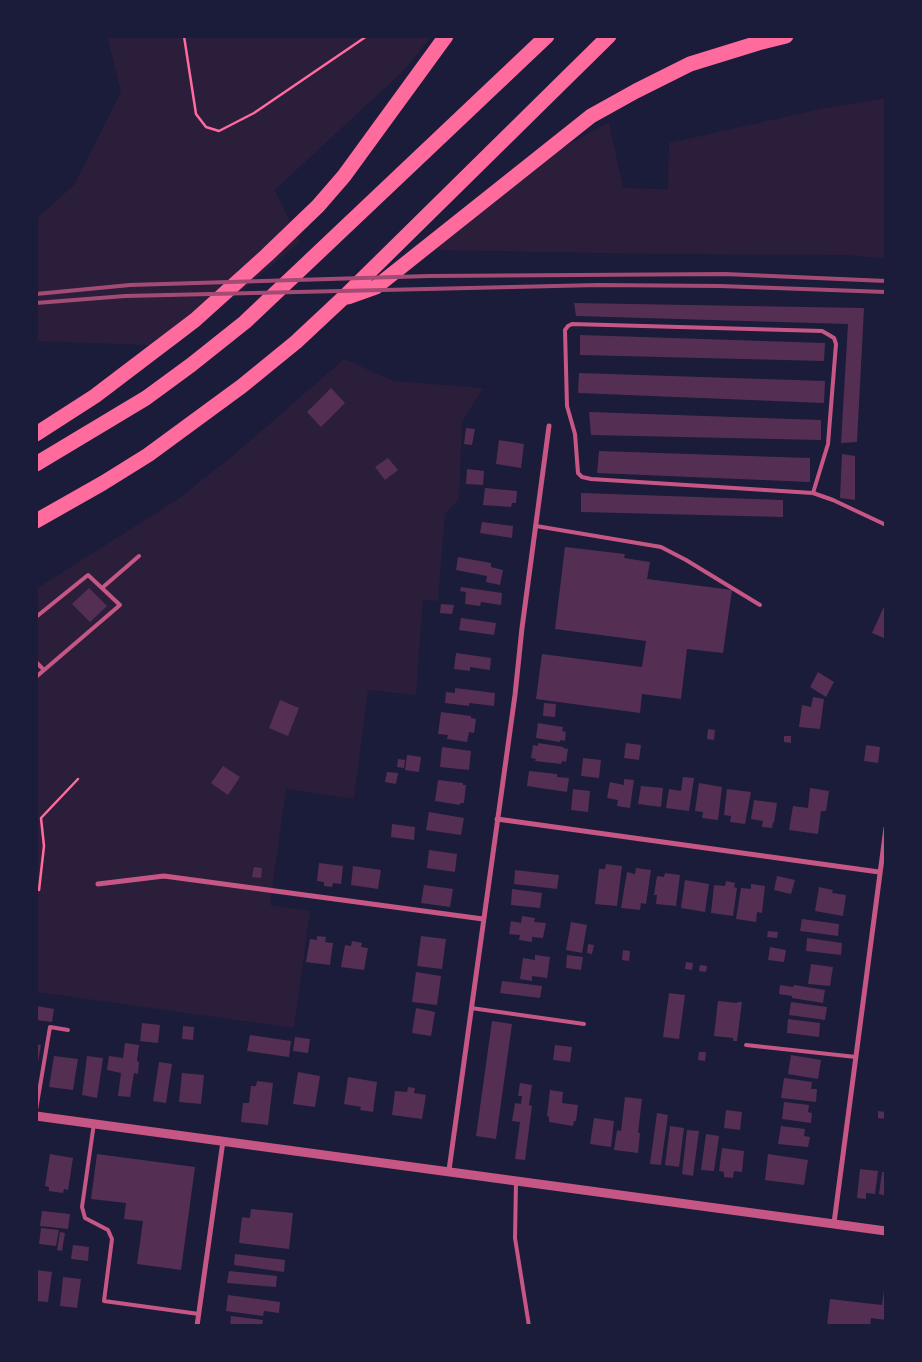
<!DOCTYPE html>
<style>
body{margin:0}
#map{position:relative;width:922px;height:1362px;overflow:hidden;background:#1b1b3a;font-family:"Libre Baskerville",serif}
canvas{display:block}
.frame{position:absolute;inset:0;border:38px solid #1b1b3a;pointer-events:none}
</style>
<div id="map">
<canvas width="922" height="1362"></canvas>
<div class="frame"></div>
</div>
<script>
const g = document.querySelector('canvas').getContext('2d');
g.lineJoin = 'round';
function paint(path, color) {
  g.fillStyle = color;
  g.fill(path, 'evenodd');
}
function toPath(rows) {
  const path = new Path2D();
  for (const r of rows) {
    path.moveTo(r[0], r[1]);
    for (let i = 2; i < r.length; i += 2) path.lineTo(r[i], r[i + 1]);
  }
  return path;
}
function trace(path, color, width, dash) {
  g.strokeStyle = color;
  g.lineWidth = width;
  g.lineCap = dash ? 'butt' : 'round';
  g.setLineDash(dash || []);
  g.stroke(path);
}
const green = toPath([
 [107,36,432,36,402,72,275,190,300,242,175,346,36,341,36,219,74,185,121,92],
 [886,98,886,259,847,255,654,254,434,250,536,163,609,122,623,188,668,189,669,143,825,108],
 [344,359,394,381,483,388,462,422,459,499,445,514,438,601,423,600,416,695,368,690,354,799,286,789,270,905,310,911,294,1028,36,992,36,589,178,499,236,453]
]);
const building = toPath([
 [574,303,864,308,857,442,841,443,848,324,576,316],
 [580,335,825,343,824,361,580,355],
 [579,373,825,381,824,403,578,393],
 [331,388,345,403,321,427,307,412],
 [589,412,821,420,821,440,591,435],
 [466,428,475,429,472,445,464,444],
 [499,440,524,444,521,468,496,464],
 [599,451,810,458,810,482,597,473],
 [842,454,855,456,855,500,840,498],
 [388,458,398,470,385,480,375,467],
 [467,469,484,471,483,485,466,484],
 [485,488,517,491,516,503,512,503,511,507,483,505],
 [581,493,783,500,783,517,581,512],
 [482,522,513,526,512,538,480,533],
 [565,547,625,554,624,558,650,562,647,579,732,590,723,653,687,649,681,699,642,694,640,713,536,699,542,654,642,667,646,641,555,629],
 [458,557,491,563,491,567,503,570,500,585,486,582,487,576,456,570],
 [461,587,502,593,501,605,481,602,480,606,465,604,466,592,460,591],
 [89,588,107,606,90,622,72,604],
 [886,602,886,639,872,633],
 [441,604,454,605,452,614,440,613],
 [461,618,496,623,494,635,459,630],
 [456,653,491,658,490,670,470,667,470,671,454,669],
 [818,672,834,682,826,697,810,687],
 [455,688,495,693,494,706,469,703,469,706,445,703,446,692,455,693],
 [813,697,824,699,820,729,799,727,802,705,811,707],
 [280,700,299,708,288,736,269,728],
 [544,703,556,704,555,717,543,716],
 [441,712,471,716,471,718,476,719,474,733,469,732,467,742,447,739,448,735,438,734],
 [538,723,563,727,562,731,566,732,565,741,560,740,560,742,536,738],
 [708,729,715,730,714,740,707,739],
 [784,736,791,736,791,743,784,742],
 [538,743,564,747,563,748,568,749,566,762,562,761,561,764,535,761,536,759,531,758,533,745,538,746],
 [626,743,641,745,639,760,624,758],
 [866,745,880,747,878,763,864,761],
 [442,747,471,751,469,770,440,767],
 [407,755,421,757,419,772,405,770],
 [583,758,601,760,599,778,581,776],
 [398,759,405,760,404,768,397,767],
 [223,766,240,777,228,795,211,783],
 [529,771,557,774,557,777,569,778,567,792,527,786],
 [387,772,398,773,396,784,385,782],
 [683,777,694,778,689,811,666,808,669,789,681,791],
 [624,779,634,780,630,808,617,806,618,800,607,798,610,782,624,785],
 [438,780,463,783,463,785,466,785,464,803,460,803,460,805,435,801],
 [699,783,722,787,718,820,702,818,703,812,695,811],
 [641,786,663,788,661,807,638,804],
 [810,788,829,791,826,811,821,811,818,834,789,830,793,806,808,808],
 [573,789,590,791,588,812,571,810],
 [727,789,751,792,745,824,730,822,731,816,724,815],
 [754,800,777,803,774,823,773,822,772,828,762,827,763,821,751,819],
 [429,812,464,818,461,835,426,830],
 [392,824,415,827,414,840,391,837],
 [429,850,457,854,455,872,427,868],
 [319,863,343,866,341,884,333,883,332,887,324,886,324,882,317,881],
 [606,864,622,866,617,906,595,904,599,869,605,869],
 [353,866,381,870,378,889,351,885],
 [254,867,262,868,261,878,252,877],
 [636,868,651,870,646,904,641,903,640,910,621,908,627,872,635,874],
 [515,870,559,875,557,889,514,884],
 [665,873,680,875,676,906,656,904,657,895,654,895,657,876,664,877],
 [777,876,795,880,791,894,774,890],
 [685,880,709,884,705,912,681,908],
 [726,881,735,883,734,887,737,888,733,916,711,913,714,885,725,886],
 [751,884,765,886,762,913,757,912,756,922,736,919,741,888,751,889],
 [424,885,453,889,450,907,421,903],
 [819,887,833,890,832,893,846,895,843,916,815,911],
 [512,889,542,893,540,908,511,905],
 [522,916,535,918,534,922,546,923,543,938,532,937,532,942,519,940,520,935,509,934,511,921,521,923],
 [802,919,839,924,838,936,800,931],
 [571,922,587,925,582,953,566,950],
 [768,931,778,932,777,938,767,937],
 [317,936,326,937,325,942,333,943,330,965,306,962,310,939,317,940],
 [421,936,446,939,442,969,417,966],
 [807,938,842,943,841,955,806,951],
 [352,941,362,943,361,947,368,948,364,970,341,967,345,945,351,946],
 [588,944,594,945,592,954,587,953],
 [770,947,786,950,784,962,768,960],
 [623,950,630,951,629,961,622,960],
 [535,955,550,957,547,978,532,976,532,981,520,979,523,958,535,960],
 [567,955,583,957,581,970,566,968],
 [686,962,693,963,692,970,685,969],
 [811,964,833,967,830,986,808,984],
 [700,965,707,966,706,972,699,971],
 [416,972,441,976,437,1005,412,1002],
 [502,981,542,986,540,998,500,993],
 [780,985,793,987,794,985,825,990,823,1003,792,998,792,996,779,994],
 [669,993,685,995,679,1039,663,1037],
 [718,1001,737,1003,738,1002,742,1002,737,1041,733,1041,733,1038,714,1036],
 [791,1002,827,1007,825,1020,789,1015],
 [36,1006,54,1009,52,1022,36,1020],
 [416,1008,435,1012,431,1036,412,1033],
 [788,1019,820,1023,819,1037,787,1033],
 [492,1021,512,1024,496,1139,476,1136],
 [142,1023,160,1025,158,1043,140,1041],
 [183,1026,194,1027,193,1040,182,1039],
 [250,1035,291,1041,289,1057,247,1051],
 [295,1037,310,1039,308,1053,293,1051],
 [125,1043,139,1045,137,1061,139,1062,138,1074,134,1073,130,1097,118,1096,121,1073,107,1070,109,1056,123,1058],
 [36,1044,41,1045,37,1068,36,1068],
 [555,1045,572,1047,570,1062,553,1060],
 [699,1052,706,1052,705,1061,698,1060],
 [791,1055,821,1060,818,1079,788,1074],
 [54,1056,78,1059,73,1090,49,1087],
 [87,1056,103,1058,97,1098,82,1095],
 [159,1062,172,1064,166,1103,153,1101],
 [298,1072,320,1076,315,1107,293,1104],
 [182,1073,204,1075,201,1104,179,1102],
 [348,1077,377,1082,373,1112,360,1110,361,1107,344,1104],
 [784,1078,812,1082,811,1089,817,1089,816,1102,781,1098],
 [257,1081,273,1083,268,1125,241,1122,243,1103,249,1103,251,1086,256,1086],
 [520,1083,532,1085,529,1105,532,1106,525,1160,515,1159,520,1122,512,1121,515,1103,521,1104,522,1096,518,1096],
 [408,1087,415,1088,414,1093,426,1095,422,1119,392,1115,395,1091,407,1092],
 [550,1090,563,1092,562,1103,578,1105,576,1121,574,1121,573,1126,549,1122,549,1117,547,1116],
 [625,1097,642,1099,638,1133,640,1133,638,1153,614,1150,617,1130,621,1131],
 [784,1102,809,1105,808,1112,812,1113,811,1123,782,1119],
 [726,1110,742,1112,740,1130,724,1128],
 [878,1111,886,1112,886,1119,878,1118],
 [657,1113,668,1115,661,1165,650,1164],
 [594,1118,614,1121,611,1147,590,1144],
 [670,1126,684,1128,679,1167,665,1165],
 [781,1126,805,1129,804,1136,810,1137,808,1147,778,1144],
 [687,1130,699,1131,693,1176,682,1174],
 [706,1134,719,1136,714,1171,701,1170],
 [722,1148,744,1151,742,1172,734,1171,733,1178,724,1177,724,1172,719,1171],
 [50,1154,73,1158,68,1190,64,1189,63,1193,49,1191,49,1187,45,1186],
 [97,1154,195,1167,181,1270,137,1264,143,1221,124,1219,126,1203,91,1199],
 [768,1154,808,1160,804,1185,765,1180],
 [860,1169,878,1171,875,1194,866,1193,866,1199,857,1198],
 [882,1172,886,1172,886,1196,879,1194],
 [251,1209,293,1213,289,1249,239,1243,242,1217,250,1218],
 [42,1211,70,1214,68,1229,40,1226],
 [41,1228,59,1230,56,1246,39,1244],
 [60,1232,65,1233,62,1251,57,1250],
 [73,1245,89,1247,88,1261,71,1259],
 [235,1254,285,1260,284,1272,234,1265],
 [36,1270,52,1272,48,1302,36,1301],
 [229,1271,277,1276,276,1287,227,1283],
 [63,1277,81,1279,77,1308,60,1306],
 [884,1290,886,1291,886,1320,871,1318,870,1326,827,1326,830,1299,882,1305],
 [228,1295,280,1302,279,1313,264,1311,263,1316,226,1311],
 [231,1316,263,1320,262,1326,230,1326]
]);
const path = toPath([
 [184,36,196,114,206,127,219,131,254,113,367,36],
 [39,890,44,846,41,818,78,779]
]);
const service = toPath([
 [813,493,828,444,836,344,834,338,829,335,822,331,572,324,568,326,565,330,567,406,575,434,578,473,582,477,591,479,813,493,833,500,886,525],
 [536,526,661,547,686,560,760,605],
 [102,588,139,556],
 [36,617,88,575,120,605,36,677],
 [36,662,44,670],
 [471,1008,584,1024],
 [746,1045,856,1057],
 [36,1110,50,1027,68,1030],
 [94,1123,82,1207,85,1218,108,1230,112,1239,104,1301,199,1314],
 [516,1182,515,1238,529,1326]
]);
const minor = toPath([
 [497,819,879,872],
 [98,884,164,876,483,919],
 [449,1170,515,695,522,628,549,426],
 [834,1223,886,828],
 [197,1326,223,1141]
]);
const tertiary = toPath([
 [36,1116,886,1231]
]);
const motorway = toPath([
 [348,297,376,287,591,116,636,91,690,64,758,43,786,36],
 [36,434,95,396,195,320,267,255,318,206,344,176,446,36],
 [36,464,146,398,191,365,245,322,547,36],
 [36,521,103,483,148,455,242,386,296,342,342,299,609,36]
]);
const rail = toPath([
 [36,294,130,285,429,276,725,274,886,281],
 [36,303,125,296,598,285,720,286,886,292]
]);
paint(green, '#2a1e3b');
paint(building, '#542f53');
trace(path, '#ff6b9d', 2.5);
trace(service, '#c65784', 4);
trace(minor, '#c65784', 5);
trace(tertiary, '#c65784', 9);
trace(motorway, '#ff6b9d', 15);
trace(rail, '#a44b75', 4);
</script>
